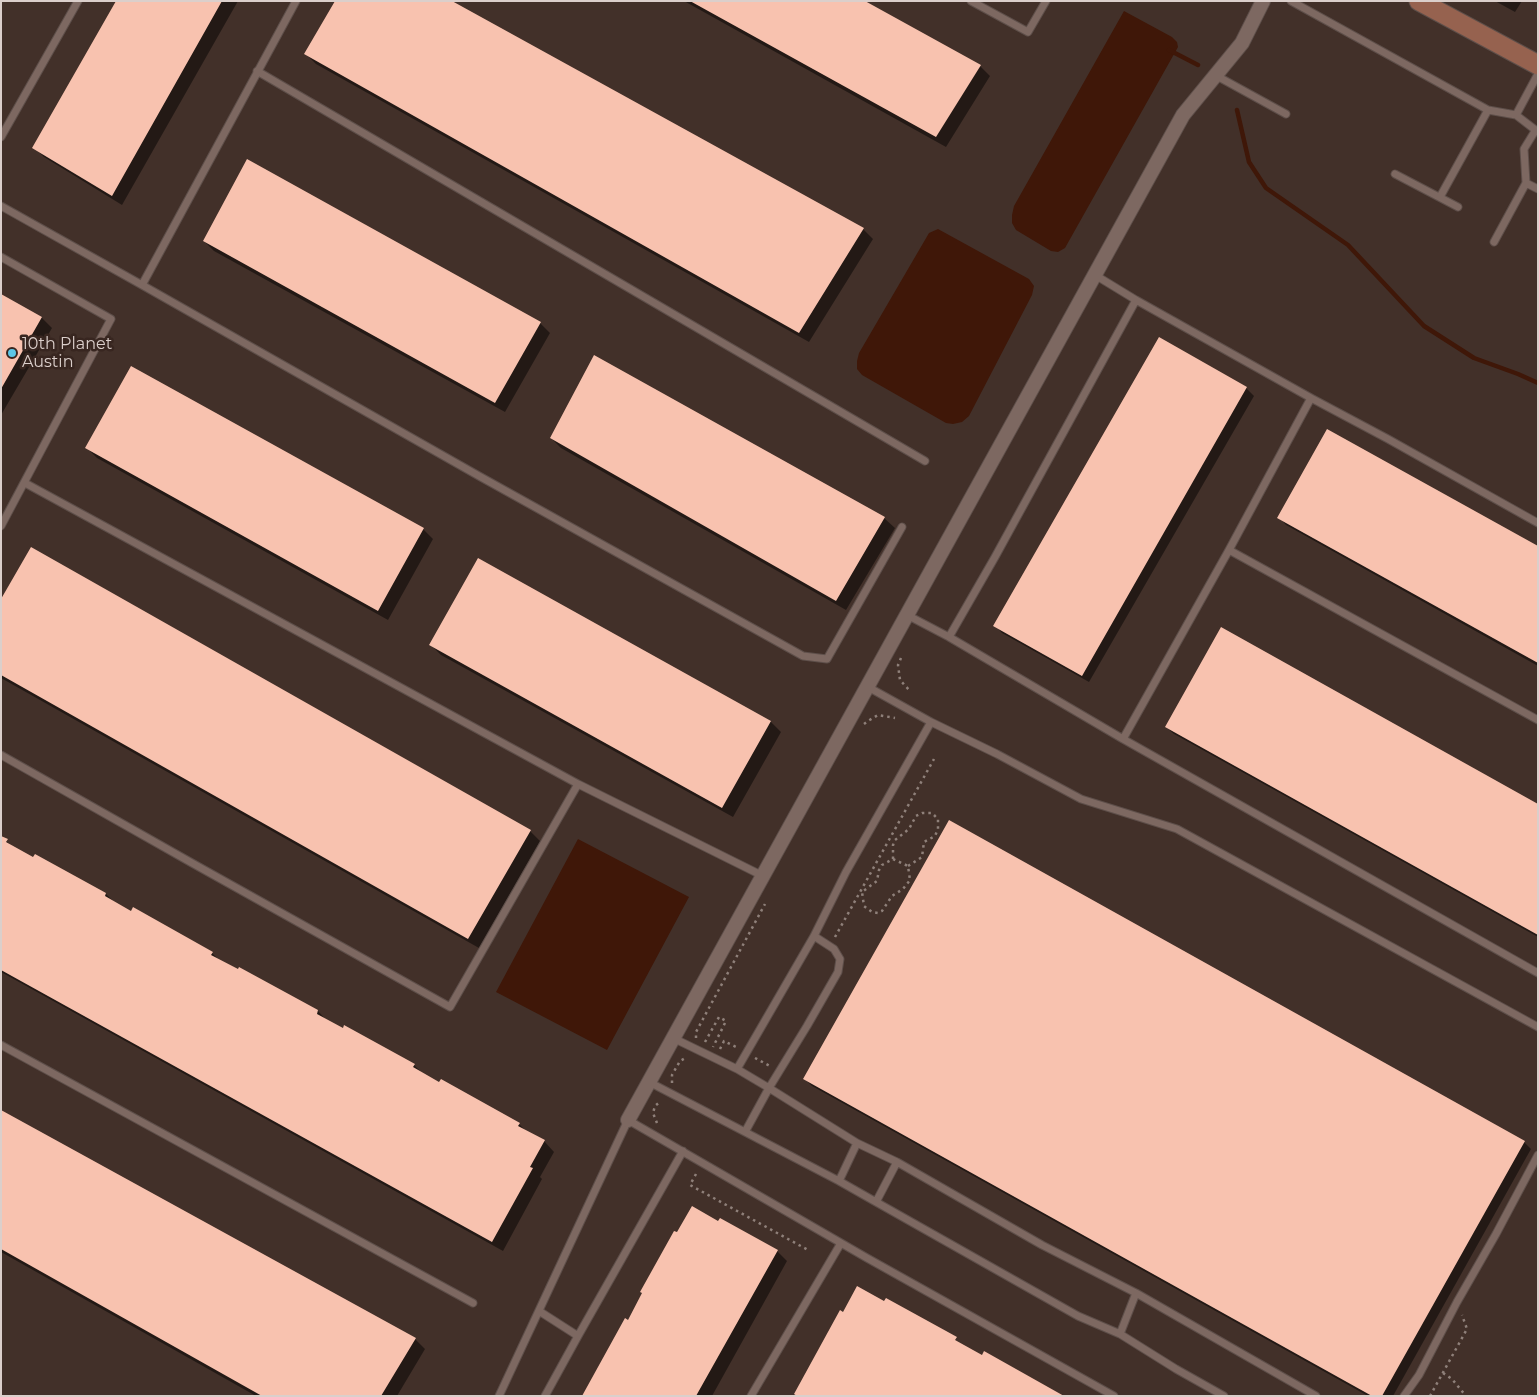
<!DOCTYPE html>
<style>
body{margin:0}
#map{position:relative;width:1539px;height:1397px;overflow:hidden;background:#423029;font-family:Montserrat,sans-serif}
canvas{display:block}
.frame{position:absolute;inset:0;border:2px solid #dbcfcb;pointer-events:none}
</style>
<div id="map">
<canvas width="1539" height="1397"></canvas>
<div class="frame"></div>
</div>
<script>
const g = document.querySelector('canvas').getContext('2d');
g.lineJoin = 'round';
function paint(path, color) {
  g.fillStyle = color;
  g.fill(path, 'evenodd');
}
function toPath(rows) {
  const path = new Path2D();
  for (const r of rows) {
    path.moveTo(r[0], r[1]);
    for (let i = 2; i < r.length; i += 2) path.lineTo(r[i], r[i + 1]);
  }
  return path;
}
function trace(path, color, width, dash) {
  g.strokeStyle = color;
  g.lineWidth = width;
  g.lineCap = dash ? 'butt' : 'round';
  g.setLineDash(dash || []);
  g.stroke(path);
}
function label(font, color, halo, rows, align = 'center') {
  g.font = font + ' Montserrat,sans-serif';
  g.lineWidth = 5;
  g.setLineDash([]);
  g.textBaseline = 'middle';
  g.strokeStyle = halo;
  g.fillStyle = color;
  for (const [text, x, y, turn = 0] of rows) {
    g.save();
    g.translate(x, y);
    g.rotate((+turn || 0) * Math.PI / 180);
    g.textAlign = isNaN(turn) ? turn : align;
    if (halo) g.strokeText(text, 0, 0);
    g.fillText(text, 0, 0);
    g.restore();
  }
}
const water = toPath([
 [1124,11,1172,37,1177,42,1178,47,1065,248,1058,252,1051,251,1016,230,1012,223,1012,215,1014,206],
 [938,229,1029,279,1034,286,1032,295,969,416,962,422,953,424,946,423,862,375,857,369,857,361,859,353,929,233],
 [578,839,689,897,607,1050,496,992]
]);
const shadow = toPath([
 [117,1,238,1,122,205,44,157,34,147],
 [684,1,863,1,980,66,990,76,946,147],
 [1495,1,1522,1,1515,12],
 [305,53,863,229,873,239,809,342,316,64],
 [204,241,540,323,550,333,505,412,214,251],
 [1,295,42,318,52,328,1,415],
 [1159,338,1246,388,1254,396,1089,682,1002,633,995,625],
 [594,357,884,518,895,528,846,610,561,448,551,438],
 [87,448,423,529,433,539,388,620,97,458],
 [1279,517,1538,548,1538,666,1286,525],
 [478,559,771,722,781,732,733,817,441,655,431,645],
 [1,601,530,831,540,841,479,948,1,678],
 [1166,727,1538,805,1538,937,1174,734],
 [1,837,16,849,106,894,115,903,212,953,221,962,318,1011,327,1021,414,1065,423,1074,519,1124,528,1133,544,1141,554,1152,540,1177,542,1179,503,1251,1,972],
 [805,1079,1524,1142,1531,1149,1393,1396,1368,1396,812,1086],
 [1,1111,415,1339,425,1349,397,1396,256,1396,1,1252],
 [777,1251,787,1261,712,1396,583,1396,628,1321]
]);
const stream = toPath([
 [1169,50,1198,65],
 [1237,110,1249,162,1266,188,1348,245,1424,326,1474,358,1518,374,1538,383]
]);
const building = toPath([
 [116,1,222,1,112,196,32,148],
 [335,1,452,1,864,228,799,333,304,54],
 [690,1,865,1,981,65,936,137],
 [247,159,541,322,495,403,203,241],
 [1,294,42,317,1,389],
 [1159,337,1247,387,1082,676,993,626],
 [594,355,885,517,836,601,550,438],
 [131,366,424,528,378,611,85,448],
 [1327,429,1538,546,1538,663,1277,518],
 [31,547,531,830,468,939,1,675,1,599],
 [478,558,771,721,722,808,429,645],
 [1221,627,1538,804,1538,935,1165,727],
 [949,820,1525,1141,1382,1396,1372,1396,803,1079],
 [1,836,8,839,6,842,33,857,35,854,106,893,105,896,131,911,133,907,213,952,211,955,238,969,239,967,318,1010,317,1014,343,1028,344,1025,415,1064,413,1067,439,1082,441,1079,520,1123,518,1126,545,1140,530,1167,533,1168,492,1242,1,970],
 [1,1110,416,1338,381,1396,262,1396,1,1249],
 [692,1206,718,1221,720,1218,778,1250,696,1396,582,1396,625,1318,628,1320,642,1293,640,1292,674,1231,677,1232],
 [857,1286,884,1301,886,1298,957,1337,955,1340,982,1355,984,1351,1064,1396,797,1396,794,1394,840,1310,843,1312]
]);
const path = toPath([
 [901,658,898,665,900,680,910,691],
 [864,724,868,721,878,715,895,718],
 [893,859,908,866,910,880,903,889,892,896,882,911,878,913,872,912,864,906,862,892,877,881,879,870,882,865,893,859],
 [893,859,893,845,895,840,909,829,916,816,922,813,932,813,938,819,938,829,935,836,924,842,922,857,908,866],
 [835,937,934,759],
 [696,1038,696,1032,765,904],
 [705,1042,719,1017,726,1021,713,1047],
 [720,1049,724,1041,738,1048],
 [755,1058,770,1066],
 [672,1083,672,1075,680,1061,687,1057],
 [657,1123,653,1113,655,1106,661,1101],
 [696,1174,690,1185,808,1250],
 [1443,1373,1452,1379,1466,1396],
 [1430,1396,1467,1329,1462,1315]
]);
const lane = toPath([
 [971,1,1028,32,1046,1],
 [1291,1,1488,110,1516,115],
 [257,71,925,461],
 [1538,74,1516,115,1538,132],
 [1215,75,1286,114],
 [1535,131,1524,149,1526,183,1538,189],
 [1,137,78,1],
 [1395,174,1458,207],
 [1440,197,1488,110],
 [1,206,142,285,296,1],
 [1494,242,1526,183],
 [1,257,111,319,1,526],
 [142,285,479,476,803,656,827,659,902,527],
 [1311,398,1388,439,1538,523],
 [25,483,578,784,763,876],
 [1229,550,1538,720],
 [907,615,949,637,995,557,1136,300,1095,275],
 [949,637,1123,739,1229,550,1311,398,1136,300],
 [868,687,931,722,997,754,1081,799,1177,829,1538,1027],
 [1123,739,1538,973],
 [1,755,192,863,450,1007,578,784],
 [814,936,834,949,840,959,838,972,807,1026,769,1088,737,1069,814,936,846,872,931,722],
 [673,1038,737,1069],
 [1,1045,473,1303],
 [649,1082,745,1132,839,1181,857,1143,769,1088,745,1132],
 [839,1181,876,1202,897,1162,857,1143],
 [876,1202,1078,1316,1120,1334,1136,1293,1042,1245,897,1162],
 [1136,1293,1316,1396],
 [539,1311,578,1336,683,1151],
 [1120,1334,1176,1369,1224,1396],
 [499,1396,628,1120,867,1258,1114,1396],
 [545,1396,578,1336],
 [751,1396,841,1243],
 [1404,1396,1419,1375,1457,1302,1496,1234,1538,1155]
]);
const street = toPath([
 [628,1120,1183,115,1242,43,1263,1]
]);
const secondary = toPath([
 [1419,1,1538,65]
]);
const markers = [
 [12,353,5,"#5cc7e7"]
];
const poiNames = [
 ["10th Planet",22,344],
 ["Austin",22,362]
];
paint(water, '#3f1708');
paint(shadow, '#0007');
trace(stream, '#3f1708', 4.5);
paint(building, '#f8c2af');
trace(lane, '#5e4f4a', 9);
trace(street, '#5e4f4a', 16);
trace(secondary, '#5e4f4a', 21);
trace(path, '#8f807a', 2.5, [2.5, 4]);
trace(lane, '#7d6861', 7);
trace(street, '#7d6861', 14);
trace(secondary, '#96624f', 19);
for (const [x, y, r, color] of markers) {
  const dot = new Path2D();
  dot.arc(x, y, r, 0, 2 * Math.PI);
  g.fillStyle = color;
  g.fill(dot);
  trace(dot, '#382620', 2);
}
label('16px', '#dbcfcb', '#382620', poiNames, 'left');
</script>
